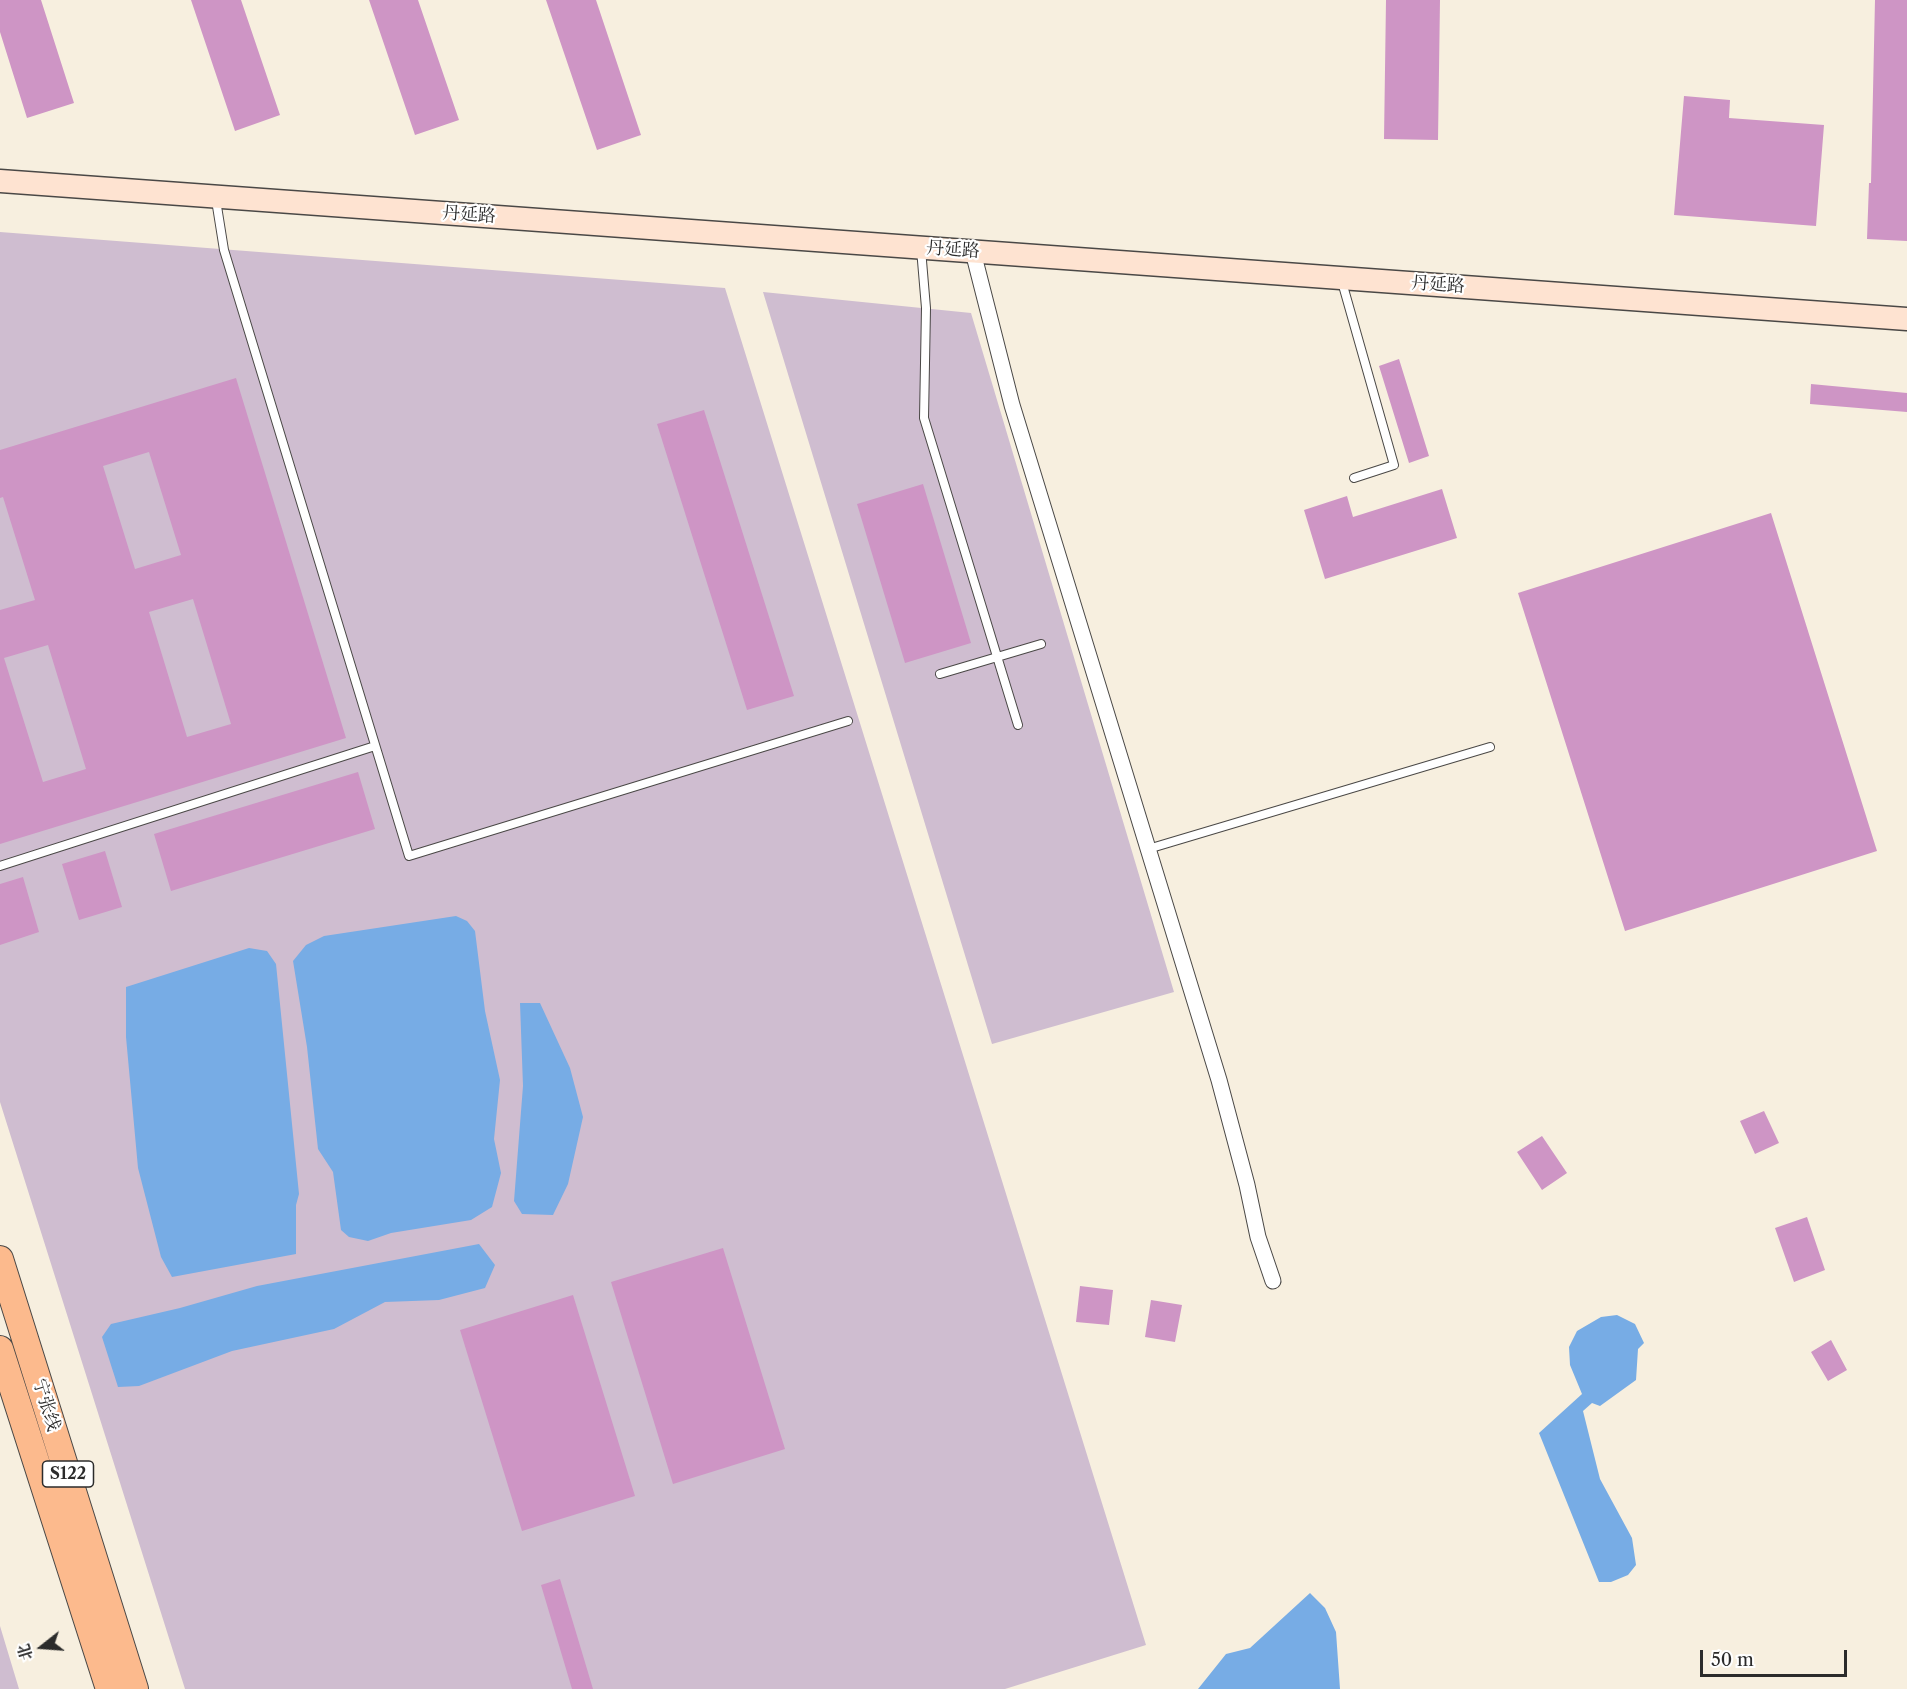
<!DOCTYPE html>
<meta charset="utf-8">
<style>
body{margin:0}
#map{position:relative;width:1907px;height:1689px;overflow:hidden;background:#f7efdf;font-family:"Libre Caslon Text","Noto Serif SC",serif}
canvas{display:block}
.north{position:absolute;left:12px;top:1617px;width:60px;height:60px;-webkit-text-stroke:4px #fff;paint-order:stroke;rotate:253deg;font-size:16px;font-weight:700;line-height:24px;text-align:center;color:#2b2b2b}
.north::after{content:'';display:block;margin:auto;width:21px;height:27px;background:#2b2b2b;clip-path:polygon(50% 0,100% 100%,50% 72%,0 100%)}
.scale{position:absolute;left:1700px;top:1650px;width:147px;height:27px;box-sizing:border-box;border:3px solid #2b2b2b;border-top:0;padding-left:8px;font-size:18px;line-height:21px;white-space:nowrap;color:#2b2b2b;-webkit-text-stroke:4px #fff;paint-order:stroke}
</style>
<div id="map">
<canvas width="1907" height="1689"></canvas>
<div class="north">北</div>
<div class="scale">50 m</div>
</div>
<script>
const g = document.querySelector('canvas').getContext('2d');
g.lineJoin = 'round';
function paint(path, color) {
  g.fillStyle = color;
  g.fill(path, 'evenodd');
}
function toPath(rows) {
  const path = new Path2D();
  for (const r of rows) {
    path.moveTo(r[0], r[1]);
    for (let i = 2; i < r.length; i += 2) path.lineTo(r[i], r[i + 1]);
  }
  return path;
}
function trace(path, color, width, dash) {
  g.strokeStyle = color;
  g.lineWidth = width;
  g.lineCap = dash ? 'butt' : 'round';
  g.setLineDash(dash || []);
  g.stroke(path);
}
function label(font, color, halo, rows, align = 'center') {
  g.font = font + ' "Libre Caslon Text","Noto Serif SC",serif';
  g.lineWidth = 4.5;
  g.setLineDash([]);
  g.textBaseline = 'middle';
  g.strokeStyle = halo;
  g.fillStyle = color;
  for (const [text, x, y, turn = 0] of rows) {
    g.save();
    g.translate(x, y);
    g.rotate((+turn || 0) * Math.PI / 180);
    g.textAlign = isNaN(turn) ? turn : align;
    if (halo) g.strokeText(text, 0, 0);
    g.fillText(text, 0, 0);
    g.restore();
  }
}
const industrial = toPath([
 [0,232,725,288,1146,1645,1005,1689,185,1689,0,1102],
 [763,292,971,313,1174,992,992,1044],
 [0,1626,19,1689,0,1689]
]);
const water = toPath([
 [456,916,467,921,475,931,485,1011,500,1080,494,1139,501,1173,492,1207,471,1220,391,1233,368,1241,349,1237,341,1230,333,1172,318,1149,307,1047,293,961,306,945,324,936],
 [249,948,267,951,276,964,299,1194,296,1205,296,1254,172,1277,161,1257,138,1168,126,1037,126,987],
 [520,1003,540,1003,570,1068,583,1117,568,1184,553,1215,522,1214,514,1201,523,1086],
 [479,1244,495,1265,485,1288,439,1300,385,1302,334,1329,232,1351,139,1386,118,1387,102,1337,111,1324,180,1308,257,1286],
 [1617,1315,1635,1324,1644,1343,1638,1349,1636,1380,1600,1406,1592,1403,1583,1411,1600,1479,1632,1538,1636,1565,1628,1575,1611,1582,1599,1582,1539,1433,1582,1394,1570,1365,1569,1347,1577,1331,1601,1317],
 [1310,1593,1325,1608,1336,1632,1340,1689,1198,1689,1226,1654,1250,1648]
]);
const building = toPath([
 [0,0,41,0,74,103,27,118,0,32],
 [191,0,241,0,280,115,235,131],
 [369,0,418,0,459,120,415,135],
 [546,0,596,0,641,135,597,150],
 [1386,0,1440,0,1438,140,1384,139],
 [1875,0,1907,0,1907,241,1867,239,1869,183,1871,183],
 [1684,96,1730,100,1729,118,1824,125,1816,226,1674,215],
 [1399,359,1429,456,1409,463,1379,366],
 [236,378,346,738,0,844,0,610,35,600,3,497,0,498,0,450],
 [149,452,181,555,135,569,103,466],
 [193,599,231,724,187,737,149,612],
 [48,645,86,769,43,782,4,658],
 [1811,384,1907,393,1907,412,1810,404],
 [704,410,794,696,747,710,657,424],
 [923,484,971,643,905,663,857,504],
 [1442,489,1457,538,1325,579,1304,510,1347,496,1353,517],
 [1771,513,1877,851,1625,931,1518,593],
 [358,772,375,829,171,891,154,834],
 [105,851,122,907,79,920,62,864],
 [23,877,39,932,0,945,0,884],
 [1764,1111,1779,1143,1755,1154,1740,1121],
 [1542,1136,1567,1173,1542,1190,1517,1152],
 [1807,1217,1825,1270,1794,1282,1775,1228],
 [723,1248,785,1449,673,1484,611,1282],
 [1080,1286,1113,1290,1109,1325,1076,1322],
 [573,1295,635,1496,522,1531,460,1330],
 [1151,1300,1182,1305,1175,1342,1145,1337],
 [1831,1340,1847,1370,1828,1381,1811,1352],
 [560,1579,593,1689,572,1689,541,1585]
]);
const lane = toPath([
 [216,200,224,250,409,856,848,721],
 [921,249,926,308,924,418,1018,725],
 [1342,282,1394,465,1354,478],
 [940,674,1041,644],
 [1148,849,1490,747],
 [0,866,375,746]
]);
const street = toPath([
 [973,252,1012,405,1219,1080,1247,1185,1258,1237,1273,1281]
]);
const secondary = toPath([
 [0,181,1907,319]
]);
const primary = toPath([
 [0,1259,135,1689],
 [0,1349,109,1689]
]);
const shields = [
 [68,1474,51]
];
const shieldNames = [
 ["S122",68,1474]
];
const streetNames = [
 ["丹延路",469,215,4],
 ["丹延路",953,250,4],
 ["丹延路",1438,285,4],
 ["宁张线",46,1405,73]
];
paint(industrial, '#cfbdd0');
paint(water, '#77ace5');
paint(building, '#ce95c5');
trace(lane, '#4a4846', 10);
trace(street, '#4a4846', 17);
trace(secondary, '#4a4846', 25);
trace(primary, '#4a4846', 28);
trace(lane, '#fff', 8);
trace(street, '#fff', 15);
trace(secondary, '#fee3d1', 22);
trace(primary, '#fcba8d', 26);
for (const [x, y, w] of shields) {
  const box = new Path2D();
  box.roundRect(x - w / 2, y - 13, w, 26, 4.5);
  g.fillStyle = '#fff';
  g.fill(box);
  trace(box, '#2b2b2b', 1.5);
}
label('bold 16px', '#2b2b2b', null, shieldNames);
label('18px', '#2b2b2b', '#fff', streetNames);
</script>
